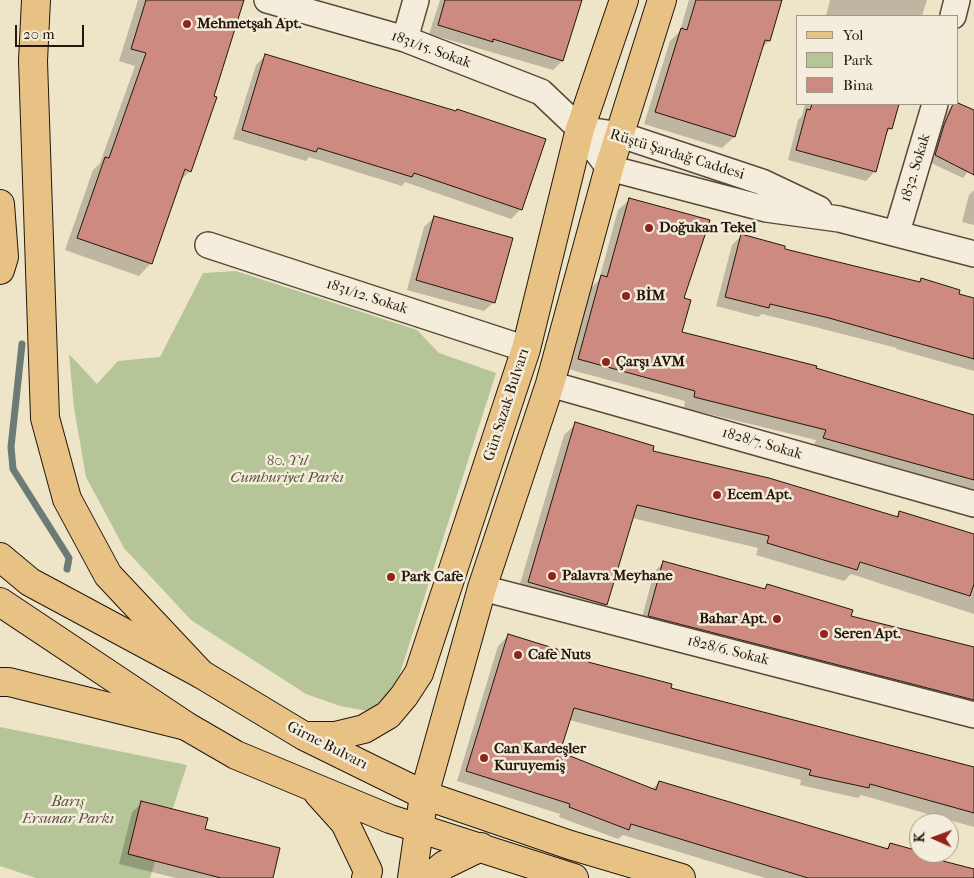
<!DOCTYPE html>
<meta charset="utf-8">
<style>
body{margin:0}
#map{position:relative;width:974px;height:878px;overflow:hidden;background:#eee4c8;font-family:"IM FELL French Canon",serif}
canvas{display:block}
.legend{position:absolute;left:796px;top:15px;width:162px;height:90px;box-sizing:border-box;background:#f4eddb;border:1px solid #a19788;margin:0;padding:6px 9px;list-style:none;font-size:15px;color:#25170b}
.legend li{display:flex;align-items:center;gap:10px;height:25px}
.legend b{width:25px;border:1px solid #a19788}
.north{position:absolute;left:909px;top:813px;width:50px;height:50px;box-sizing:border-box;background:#f4eddb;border:1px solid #a19788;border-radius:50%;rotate:272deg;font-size:14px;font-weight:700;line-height:20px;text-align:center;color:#25170b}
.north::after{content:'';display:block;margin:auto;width:18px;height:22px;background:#8f2418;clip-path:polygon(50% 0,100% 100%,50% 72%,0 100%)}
.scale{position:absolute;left:15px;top:25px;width:69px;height:22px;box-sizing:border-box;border:2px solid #25170b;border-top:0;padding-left:6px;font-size:15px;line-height:18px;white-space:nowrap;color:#25170b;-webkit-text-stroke:4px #f4eddb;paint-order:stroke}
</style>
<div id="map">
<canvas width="974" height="878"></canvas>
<ul class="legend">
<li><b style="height:6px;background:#e7c284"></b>Yol</li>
<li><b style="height:14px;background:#b6c598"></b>Park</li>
<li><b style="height:14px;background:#cd8a80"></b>Bina</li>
</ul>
<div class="north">K</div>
<div class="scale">20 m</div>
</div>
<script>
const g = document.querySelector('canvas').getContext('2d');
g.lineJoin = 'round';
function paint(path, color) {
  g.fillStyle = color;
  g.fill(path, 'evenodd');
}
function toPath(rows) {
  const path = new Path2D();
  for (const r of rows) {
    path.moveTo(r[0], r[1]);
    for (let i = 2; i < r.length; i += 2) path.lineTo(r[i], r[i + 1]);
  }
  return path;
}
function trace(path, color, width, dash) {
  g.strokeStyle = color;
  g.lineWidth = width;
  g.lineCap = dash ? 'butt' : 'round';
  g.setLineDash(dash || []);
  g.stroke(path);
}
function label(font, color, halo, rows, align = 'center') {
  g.font = font + ' "IM FELL French Canon",serif';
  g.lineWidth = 5;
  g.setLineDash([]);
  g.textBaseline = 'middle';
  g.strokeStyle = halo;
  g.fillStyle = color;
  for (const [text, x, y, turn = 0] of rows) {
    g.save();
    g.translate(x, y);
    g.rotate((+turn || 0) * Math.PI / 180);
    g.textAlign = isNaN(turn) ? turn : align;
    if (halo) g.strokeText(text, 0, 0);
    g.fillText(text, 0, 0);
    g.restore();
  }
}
const green = toPath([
 [236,271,417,330,439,353,496,373,394,692,368,711,340,706,306,694,191,620,124,548,86,477,74,408,69,354,97,384,118,361,160,357,203,273],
 [0,727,187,765,150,878,36,878,0,866]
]);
const shadow = toPath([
 [138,0,242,0,190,171,179,182,151,263,139,276,65,250,93,170,100,163,135,66,119,61],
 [440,0,582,0,562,61,553,70,429,34],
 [689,0,781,0,769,41,761,49,734,137,722,148,644,124,670,41,680,31],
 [830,0,927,0,922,16,826,16],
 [265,56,521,209,511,219,405,182,402,186,309,157,306,161,233,139,256,65],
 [805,104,897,104,891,128,885,134,875,171,866,181,788,160,798,120,802,116],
 [954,104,974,111,974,163,963,178,929,162,938,132,949,109],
 [974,190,974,225,962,222,969,195],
 [629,200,682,299,680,333,815,369,974,416,974,493,813,448,816,440,684,408,685,401,568,369,591,288,599,280,618,210],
 [434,217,494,302,484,311,407,290,424,227],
 [741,236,783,249,918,283,921,280,974,300,974,371,896,349,897,348,819,328,762,314,758,317,716,306,732,245],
 [576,424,651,451,895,517,900,513,974,536,974,614,851,574,844,581,756,555,758,548,632,518,606,605,594,616,517,594,564,435],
 [664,562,763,590,767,586,850,616,974,649,974,713,640,625,654,572],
 [509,635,670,689,815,725,815,728,974,770,974,827,861,795,858,798,800,785,801,780,569,720,559,753,652,789,659,782,886,849,890,845,974,871,974,878,765,878,623,835,618,839,559,817,560,814,457,781,498,646],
 [142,803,204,830,271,878,176,878,119,864,132,812]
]);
const stream = toPath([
 [22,344,11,447,13,469,69,558,67,569]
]);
const building = toPath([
 [146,0,244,0,214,96,217,97,191,172,185,169,152,264,77,238,105,157,109,158,146,53,131,49,146,0],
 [445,0,582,0,563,61,493,39,493,42,438,25,445,0],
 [696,0,782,0,770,41,765,40,735,137,655,112,681,28,687,30,696,0],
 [265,54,456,111,457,109,546,139,522,210,414,173,412,177,318,148,316,152,242,130,265,54],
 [958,103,974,110,974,175,935,155,944,125,953,104,958,103],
 [812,104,899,104,892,129,888,128,876,172,796,150,807,109,810,110,812,104],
 [629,198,710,220,684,298,691,300,682,332,817,366,816,368,974,415,974,480,823,438,826,430,694,397,695,391,578,359,601,275,607,277,629,198],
 [434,216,513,238,495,303,416,280,434,216],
 [741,234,785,246,785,249,920,282,921,278,960,290,959,294,974,298,974,359,829,318,770,304,769,308,725,297,741,234],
 [575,422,654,446,653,451,769,478,898,517,899,511,974,534,974,584,970,596,860,562,857,570,767,543,769,536,637,505,607,605,528,582,575,422],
 [663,561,765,589,767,584,853,610,851,616,974,647,974,700,648,616,663,561],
 [508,634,589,659,588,662,672,684,671,688,974,767,974,813,870,784,869,788,809,775,811,770,574,708,560,752,656,790,659,781,888,849,890,843,944,858,943,861,974,869,974,878,808,878,631,824,629,830,569,807,570,804,466,771,508,634],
 [141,801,208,818,205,829,280,848,273,878,221,878,128,854,141,801]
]);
const minor = toPath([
 [267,0,405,39,541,92,580,129,609,168,766,209,839,219,974,254],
 [953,16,957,0],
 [405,39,416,0],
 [580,129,621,135,762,182,819,209],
 [897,232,935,104],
 [208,245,526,349],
 [550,384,974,504],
 [482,588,974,715]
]);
const major = toPath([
 [0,557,30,582,201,674,304,736,424,795,570,845,681,878],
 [0,602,186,726,236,755,390,819,574,878],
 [304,736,335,736,364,729,388,715,404,696,419,673,526,349,580,129,624,0],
 [318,793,345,823,368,871,366,878],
 [412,878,424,795,482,588,550,384,609,168,662,0],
 [429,878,444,865,481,847]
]);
const highway = toPath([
 [36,0,33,61,45,418,67,499,108,575,201,674],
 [0,204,4,257,0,270],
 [0,682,9,682,186,726]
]);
const markers = [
 [187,24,5,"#8f2418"],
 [649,228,5,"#8f2418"],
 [626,296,5,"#8f2418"],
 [606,362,5,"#8f2418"],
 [717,495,5,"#8f2418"],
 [552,576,5,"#8f2418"],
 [391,577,5,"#8f2418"],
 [777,619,5,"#8f2418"],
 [824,634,5,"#8f2418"],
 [518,655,5,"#8f2418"],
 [484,758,5,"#8f2418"]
];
const poiNames = [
 ["Mehmetşah Apt.",197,24],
 ["Doğukan Tekel",659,228],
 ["BİM",636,296],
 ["Çarşı AVM",616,362],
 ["Ecem Apt.",727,495],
 ["Palavra Meyhane",562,576],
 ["Park Cafe",401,577],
 ["Bahar Apt.",767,619,"right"],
 ["Seren Apt.",834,634],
 ["Cafe Nuts",528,655],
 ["Can Kardeşler",494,749],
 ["Kuruyemiş",494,766]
];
const streetNames = [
 ["1831/15. Sokak",431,50,20],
 ["Rüştü Şardağ Caddesi",677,155,17],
 ["1832. Sokak",916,168,-73],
 ["1831/12. Sokak",367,297,18],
 ["Gün Sazak Bulvarı",507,405,-72],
 ["1828/7. Sokak",762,444,16],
 ["1828/6. Sokak",728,651,14],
 ["Girne Bulvarı",327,746,27]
];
const parkNames = [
 ["80. Yıl",287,461],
 ["Cumhuriyet Parkı",287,478],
 ["Barış",68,802],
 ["Ersunar Parkı",68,819]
];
paint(green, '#b6c598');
paint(shadow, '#0003');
trace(stream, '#6c7b75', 7);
paint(building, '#cd8a80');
trace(building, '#25170b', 1);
trace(minor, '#574a3a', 28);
trace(major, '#25170b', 30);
trace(highway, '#25170b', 30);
trace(minor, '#f4eddb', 25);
trace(major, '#e7c284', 28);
trace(highway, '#e7c284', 28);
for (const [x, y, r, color] of markers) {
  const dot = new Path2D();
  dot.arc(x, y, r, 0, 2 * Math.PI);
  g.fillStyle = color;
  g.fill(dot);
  trace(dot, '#f4eddb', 2);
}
label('bold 15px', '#25170b', '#f4eddb', poiNames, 'left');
label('15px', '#25170b', '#f4eddb', streetNames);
label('italic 15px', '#58543c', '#f4eddb', parkNames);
</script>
